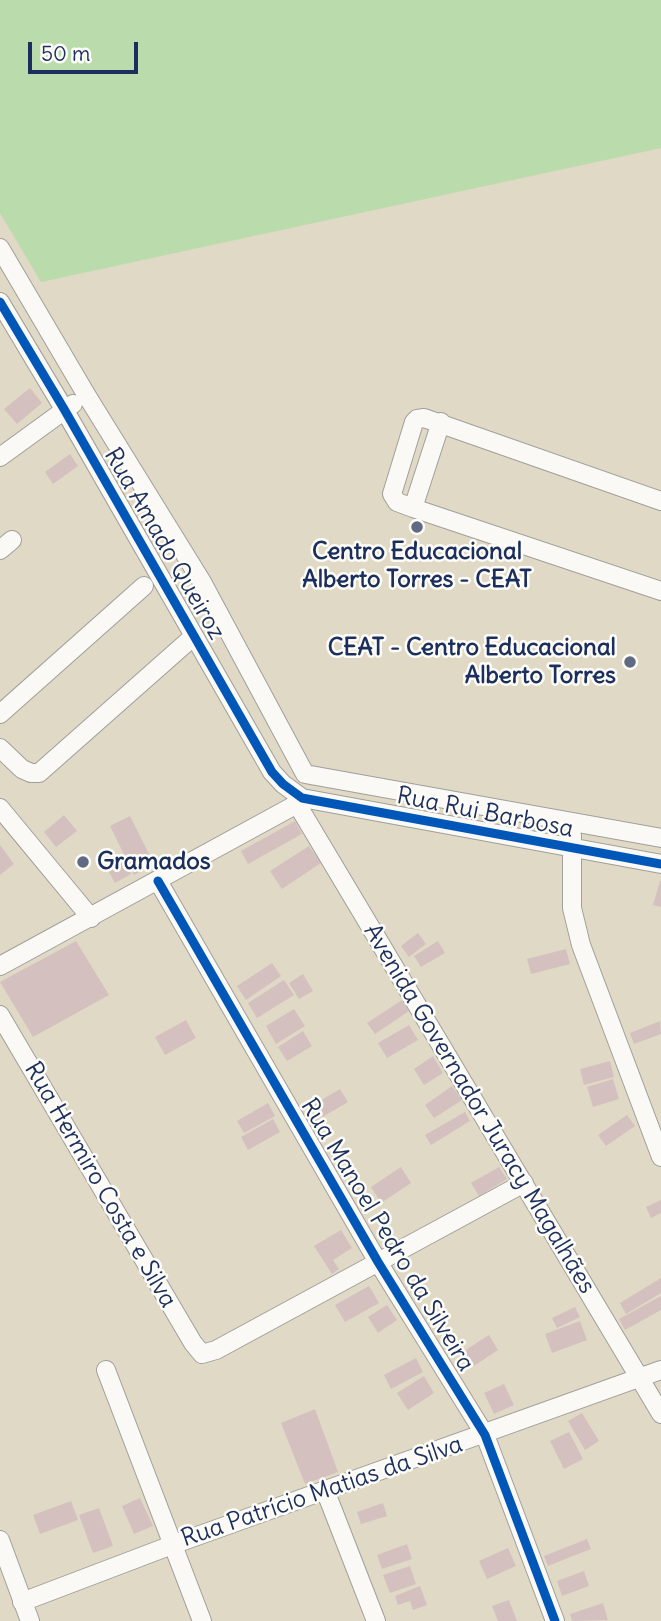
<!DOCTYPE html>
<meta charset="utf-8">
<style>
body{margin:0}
#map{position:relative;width:661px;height:1621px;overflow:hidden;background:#e0d9c5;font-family:Delius,sans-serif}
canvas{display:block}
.scale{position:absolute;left:28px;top:42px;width:110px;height:32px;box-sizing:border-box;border:4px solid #1b2f5e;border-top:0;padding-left:9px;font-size:21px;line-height:24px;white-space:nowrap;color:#1b2f5e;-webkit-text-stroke:5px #fdfcf7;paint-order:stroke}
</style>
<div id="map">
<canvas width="661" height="1621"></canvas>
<div class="scale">50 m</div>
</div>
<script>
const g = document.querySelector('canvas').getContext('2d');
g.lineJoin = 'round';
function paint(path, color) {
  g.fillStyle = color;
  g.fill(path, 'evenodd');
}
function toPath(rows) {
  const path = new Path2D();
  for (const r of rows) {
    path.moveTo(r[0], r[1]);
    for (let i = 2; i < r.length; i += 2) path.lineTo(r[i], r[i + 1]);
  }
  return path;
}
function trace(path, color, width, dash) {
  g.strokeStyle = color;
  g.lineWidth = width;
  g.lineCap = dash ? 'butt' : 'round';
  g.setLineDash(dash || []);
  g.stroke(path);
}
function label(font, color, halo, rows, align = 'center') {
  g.font = font + ' Delius,sans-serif';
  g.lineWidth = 5;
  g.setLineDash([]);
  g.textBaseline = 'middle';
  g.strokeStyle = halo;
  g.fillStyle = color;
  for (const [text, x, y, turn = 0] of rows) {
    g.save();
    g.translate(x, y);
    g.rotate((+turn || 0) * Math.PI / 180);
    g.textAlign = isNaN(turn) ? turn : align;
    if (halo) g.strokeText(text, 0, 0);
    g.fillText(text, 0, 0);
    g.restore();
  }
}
const green = toPath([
 [0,0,661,0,661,148,41,282,0,213]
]);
const building = toPath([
 [30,388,42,403,17,424,4,409],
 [70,454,78,466,53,484,45,472],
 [64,815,77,831,56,847,44,832],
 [130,816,154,864,134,875,110,826],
 [295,821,302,834,248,864,241,851],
 [0,845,14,864,0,875],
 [309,846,321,863,282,889,270,871],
 [119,854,131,874,115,883,104,863],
 [660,881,661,881,661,907,653,905],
 [418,933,426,944,409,957,401,946],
 [76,941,109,995,33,1037,0,982],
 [438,941,445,953,421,967,414,956],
 [566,949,570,964,531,974,527,959],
 [272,963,281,976,246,1000,237,986],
 [303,974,313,991,299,999,289,983],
 [284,980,294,995,257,1018,248,1003],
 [402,1000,409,1011,375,1034,367,1023],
 [294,1009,305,1026,276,1044,266,1026],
 [186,1020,196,1038,165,1055,155,1037],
 [660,1021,661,1034,634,1044,630,1033],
 [409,1025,418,1040,387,1058,378,1043],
 [303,1031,312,1046,287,1061,278,1047],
 [433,1056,443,1073,424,1085,414,1069],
 [610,1061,614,1077,584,1085,580,1069],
 [613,1079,619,1099,593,1107,587,1087],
 [452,1086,462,1100,434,1118,425,1105],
 [340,1089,348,1102,314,1122,306,1109],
 [268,1103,275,1116,244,1133,237,1121],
 [465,1112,470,1121,431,1145,425,1135],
 [627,1115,635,1126,606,1146,598,1135],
 [273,1119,280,1132,248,1150,241,1137],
 [401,1167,411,1183,381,1203,371,1187],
 [499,1167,507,1179,479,1196,471,1183],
 [661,1200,661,1213,651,1218,646,1207],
 [341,1230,352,1248,333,1260,339,1269,332,1274,314,1246],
 [661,1278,661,1293,626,1314,620,1303],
 [369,1286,379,1303,345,1322,335,1305],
 [661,1296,661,1310,625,1330,619,1319],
 [387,1305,397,1320,378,1333,368,1317],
 [575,1307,580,1317,557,1328,552,1318],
 [580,1321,587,1340,552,1353,545,1334],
 [489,1335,498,1350,474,1366,464,1351],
 [416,1358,423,1372,391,1389,384,1375],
 [424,1376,434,1393,408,1410,397,1393],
 [504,1384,514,1405,494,1414,484,1393],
 [315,1409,338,1472,305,1484,281,1423],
 [582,1413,599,1441,585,1450,568,1421],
 [569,1432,583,1459,564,1469,550,1441],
 [140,1498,153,1526,134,1534,122,1506],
 [71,1501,78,1520,40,1534,33,1515],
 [383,1503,387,1516,361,1524,357,1512],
 [99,1508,113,1546,93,1553,79,1515],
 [587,1539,591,1549,548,1566,544,1556],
 [407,1544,412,1559,382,1569,377,1555],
 [508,1548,516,1566,487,1579,479,1561],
 [410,1566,416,1584,390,1593,383,1575],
 [584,1571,589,1586,562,1596,557,1581],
 [420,1586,427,1605,413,1610,410,1601,398,1605,395,1596],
 [509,1600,517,1621,498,1621,492,1606],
 [603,1603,608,1620,572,1621,570,1614]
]);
const minor = toPath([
 [0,248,87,396,202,582,305,774],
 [0,302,64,409,272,772,283,784,302,798,661,864],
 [0,457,73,404],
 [661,501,424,418,417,419,414,422,392,494,397,502,413,508,661,591],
 [413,508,441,422],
 [0,550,12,540],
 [0,714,144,586],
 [0,748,22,769,31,773,39,773,194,636],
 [305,774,661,838],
 [297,804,661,1414],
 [0,808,91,918],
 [572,836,572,908,581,945,661,1157],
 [158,881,378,1262,485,1435,555,1621],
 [0,966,297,804,302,798],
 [0,1015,193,1343,202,1354,216,1350,524,1183],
 [106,1370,202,1621],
 [325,1490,376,1621],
 [0,1540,30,1621],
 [22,1602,172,1545,661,1370]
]);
const cycleway = toPath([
 [0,302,64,409,272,772,283,784,302,798,661,864],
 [158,881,378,1262,485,1435,555,1621]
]);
const markers = [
 [417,527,7,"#606a82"],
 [630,662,7,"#606a82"],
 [83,862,7,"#606a82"]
];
const streetNames = [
 ["Rua Amado Queiroz",164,544,60],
 ["Rua Rui Barbosa",485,813,11],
 ["Avenida Governador Juracy Magalhães",479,1109,59],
 ["Rua Hermiro Costa e Silva",100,1185,60],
 ["Rua Manoel Pedro da Silveira",387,1235,59],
 ["Rua Patrício Matias da Silva",322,1492,-19]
];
const poiNames = [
 ["Centro Educacional",417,552],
 ["Alberto Torres - CEAT",417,580],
 ["CEAT - Centro Educacional",616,648,"right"],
 ["Alberto Torres",616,676,"right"],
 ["Gramados",97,862,"left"]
];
paint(green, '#badbab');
paint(building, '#d4c1bf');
trace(minor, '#a09f9a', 20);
trace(minor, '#faf9f6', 18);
trace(cycleway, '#0057b8', 9);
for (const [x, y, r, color] of markers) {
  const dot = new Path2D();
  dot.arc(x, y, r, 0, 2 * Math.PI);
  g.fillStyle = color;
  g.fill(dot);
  trace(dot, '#fdfcf7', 2.5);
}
label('24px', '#1b2f5e', '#fdfcf7', streetNames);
label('bold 24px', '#1b2f5e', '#fdfcf7', poiNames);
</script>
